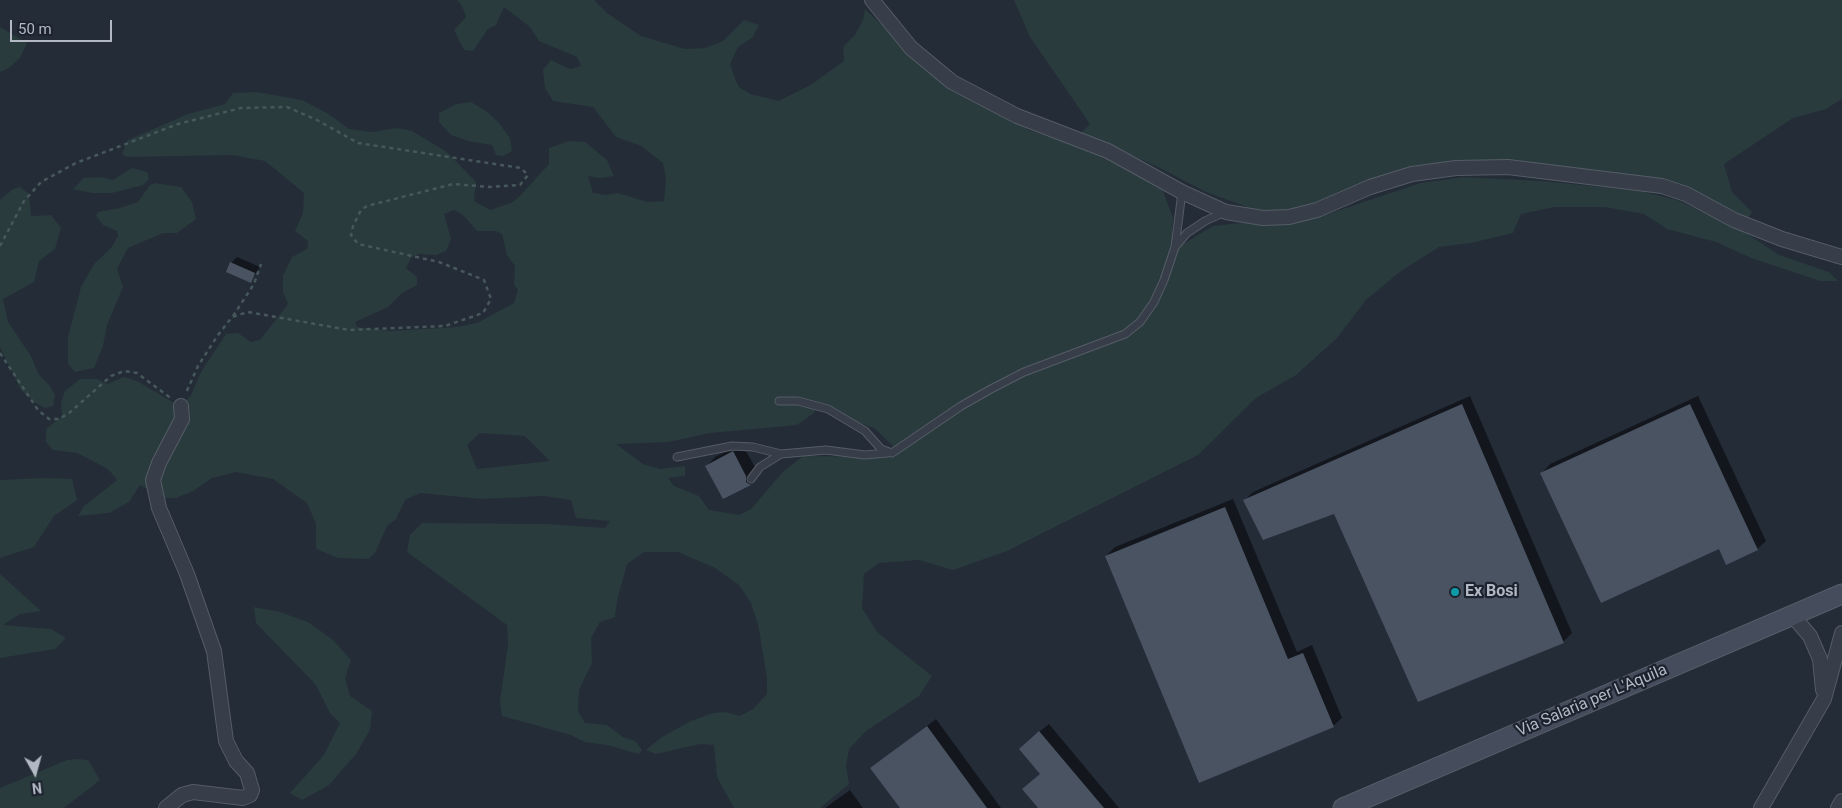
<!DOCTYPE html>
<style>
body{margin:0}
#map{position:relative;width:1842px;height:808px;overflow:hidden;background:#242c38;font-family:Roboto,sans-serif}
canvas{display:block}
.north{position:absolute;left:10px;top:748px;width:50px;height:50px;-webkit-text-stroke:4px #1c232e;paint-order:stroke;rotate:173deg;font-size:14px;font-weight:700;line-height:20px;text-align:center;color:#b2b9c5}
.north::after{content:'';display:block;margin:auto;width:18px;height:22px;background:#b2b9c5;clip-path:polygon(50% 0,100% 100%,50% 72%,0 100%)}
.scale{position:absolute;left:10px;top:20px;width:102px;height:22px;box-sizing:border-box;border:2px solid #b2b9c5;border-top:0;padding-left:6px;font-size:15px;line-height:18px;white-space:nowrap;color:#b2b9c5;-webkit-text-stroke:4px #1c232e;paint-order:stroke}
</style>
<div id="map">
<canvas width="1842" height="808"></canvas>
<div class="north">N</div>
<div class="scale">50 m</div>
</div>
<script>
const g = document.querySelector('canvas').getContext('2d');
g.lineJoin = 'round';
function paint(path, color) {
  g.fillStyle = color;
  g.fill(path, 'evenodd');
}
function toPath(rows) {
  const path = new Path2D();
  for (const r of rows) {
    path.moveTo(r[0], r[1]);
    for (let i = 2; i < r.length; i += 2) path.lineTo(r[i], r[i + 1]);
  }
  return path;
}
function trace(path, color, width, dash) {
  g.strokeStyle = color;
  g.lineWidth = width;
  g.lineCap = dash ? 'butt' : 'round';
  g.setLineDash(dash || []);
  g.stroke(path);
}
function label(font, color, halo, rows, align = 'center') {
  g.font = font + ' Roboto,sans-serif';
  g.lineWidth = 4.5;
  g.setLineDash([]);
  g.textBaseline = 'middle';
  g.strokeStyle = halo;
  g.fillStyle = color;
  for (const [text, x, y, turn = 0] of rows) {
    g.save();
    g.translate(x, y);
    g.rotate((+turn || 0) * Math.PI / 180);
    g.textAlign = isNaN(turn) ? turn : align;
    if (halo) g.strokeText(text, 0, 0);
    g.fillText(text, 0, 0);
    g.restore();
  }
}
const green = toPath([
 [457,0,594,0,607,13,641,36,685,49,705,48,723,41,744,20,759,25,752,38,738,47,730,64,735,79,739,87,750,94,779,101,812,84,844,61,843,47,855,35,863,20,865,9,947,86,1029,130,1118,160,1163,191,1173,218,1172,233,1175,249,1213,226,1241,223,1279,225,1322,216,1421,183,1464,177,1542,181,1640,191,1677,200,1743,231,1779,255,1829,272,1838,281,1820,281,1751,258,1716,242,1667,229,1644,214,1605,207,1554,207,1521,214,1513,233,1471,243,1439,247,1401,271,1366,300,1337,338,1296,375,1256,398,1198,455,1007,551,953,570,919,560,879,563,864,574,862,608,878,633,932,676,919,696,866,731,849,749,846,766,849,784,820,808,734,808,717,777,714,745,700,744,656,754,646,750,662,737,691,721,713,713,725,712,740,716,753,709,767,694,767,677,758,624,751,603,739,585,715,568,678,552,644,552,627,564,617,601,615,617,600,622,591,638,592,663,579,690,578,711,585,723,607,725,623,737,635,741,642,750,639,754,607,745,585,742,571,735,502,716,500,701,508,644,507,625,407,552,410,535,422,523,546,524,605,528,610,521,576,518,571,500,544,496,482,499,420,493,405,500,396,519,387,526,375,553,368,559,338,558,316,549,316,524,307,503,273,479,236,472,212,478,193,491,176,498,165,498,140,485,129,502,109,513,78,516,84,506,117,480,108,469,77,453,53,450,46,442,46,429,62,416,61,403,65,391,80,379,97,379,107,384,124,377,137,381,174,403,182,404,190,397,201,372,226,334,238,333,251,342,260,340,288,304,283,292,283,276,292,257,307,249,308,241,295,231,303,213,304,193,265,161,232,155,125,157,122,153,128,140,188,114,225,104,233,93,257,92,302,100,327,113,349,129,372,132,397,128,412,131,447,152,476,182,474,201,490,210,511,203,520,196,549,164,549,148,569,141,585,142,607,160,614,176,599,178,588,176,593,193,605,195,618,193,647,202,664,201,666,179,663,163,641,146,616,137,593,107,553,101,545,88,543,70,551,60,570,69,581,66,577,57,539,41,530,27,504,7,496,25,488,29,473,51,464,50,454,30,466,17,462,6],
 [454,210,463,215,477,231,496,231,502,234,507,255,515,266,514,285,518,290,514,303,477,323,457,327,390,331,357,327,355,322,388,307,402,293,417,285,417,277,406,268,411,258,418,254,436,255,446,251,451,239,444,214],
 [819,404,837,409,858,423,874,428,892,445,897,457,803,456,783,472,751,509,739,515,709,510,699,496,674,486,668,478,685,476,685,466,660,469,643,464,616,444,669,442,709,433,797,425,814,413],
 [480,433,525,436,550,461,477,469,467,445],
 [1014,0,1842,0,1842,99,1826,109,1793,118,1724,164,1732,192,1752,212,1748,218,1701,195,1663,183,1438,168,1292,210,1258,211,1206,192,1158,167,1081,133,1090,124,1030,37],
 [0,27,27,43,20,58,9,68,0,72],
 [471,102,486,111,498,122,510,138,512,151,503,156,496,155,492,145,468,141,451,135,439,122,439,113,456,104],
 [132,168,147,172,149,179,143,185,112,193,92,193,73,189,84,178,101,177,113,180],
 [155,183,181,187,192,202,196,219,177,233,163,233,128,248,117,269,123,287,107,325,103,346,94,368,75,372,68,364,68,337,81,287,94,264,111,248,118,236,117,231,103,225,96,216,98,212,120,208,138,202,150,185],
 [20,187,29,194,31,216,51,215,61,228,55,249,39,261,34,282,3,299,8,322,31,356,39,375,50,386,55,395,53,406,45,408,34,402,21,390,0,347,0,200,13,189],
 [43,478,72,479,77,500,54,516,34,547,0,558,0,480],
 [0,574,41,611,20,614,3,625,51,629,66,638,55,649,0,658],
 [254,607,280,612,308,622,333,640,351,660,345,678,350,696,372,711,370,730,356,754,329,785,302,800,290,793,324,755,340,723,330,713,316,685,256,623],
 [75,759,88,760,100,780,64,808,0,808,0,788,67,760]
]);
const shadow = toPath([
 [237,257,260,267,250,281,231,263],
 [1470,396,1572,633,1563,642,1335,512,1245,500,1253,492],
 [1698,396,1766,541,1757,549,1719,547,1542,473,1550,464],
 [742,444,755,467,754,473,758,475,750,484,724,498,707,466,715,457],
 [1233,499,1297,652,1312,645,1342,718,1333,726,1106,556,1115,547],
 [936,719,1001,808,901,808,872,768],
 [1049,724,1119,808,1040,808,1041,773,1029,740],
 [850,790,863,808,825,808]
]);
const building = toPath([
 [230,262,255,273,251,283,226,272],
 [1462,404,1564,643,1418,702,1334,514,1263,540,1243,500],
 [1690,404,1758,550,1726,565,1719,549,1601,603,1540,473],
 [733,451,746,476,746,482,751,485,723,499,705,466],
 [1225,507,1288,659,1303,653,1334,727,1199,783,1105,556],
 [927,726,987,808,900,808,870,768],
 [1039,731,1104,808,1038,808,1022,789,1040,774,1019,749]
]);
const path = toPath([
 [0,246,24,201,41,182,76,163,178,124,241,108,287,107,317,120,358,143,521,168,528,175,520,185,490,187,453,184,367,206,361,210,353,226,351,235,358,244,439,262,484,280,491,299,483,313,445,326,349,330,248,312,232,317,218,335,198,366,186,393],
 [233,316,254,284,261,264],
 [0,353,38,410,49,419,58,419,68,414,111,376,124,371,137,373,172,399]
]);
const lane = toPath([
 [1182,192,1175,247,1187,233,1205,221,1225,212],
 [779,401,798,401,828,409,865,431,881,449,892,453,961,406,991,389,1024,372,1125,334,1140,322,1154,302,1164,280,1175,247],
 [677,457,732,446,753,447,781,454],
 [751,479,760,467,781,454,826,450,865,455,887,453]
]);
const street = toPath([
 [872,0,911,48,952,82,1017,116,1108,151,1182,192,1226,212,1263,218,1289,217,1317,210,1370,187,1412,174,1456,168,1508,167,1662,186,1686,194,1734,220,1782,239,1842,257],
 [1792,615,1810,636,1820,659,1823,690],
 [166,808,182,795,193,792,243,798,250,795,252,790,247,773,236,761,226,741,214,651,187,574,159,508,153,480,159,463,182,419,181,406],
 [1761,808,1824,699,1842,633],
 [1838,808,1842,801]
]);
const secondary = toPath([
 [1343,808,1842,594]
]);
const markers = [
 [1455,592,5,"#0f9aa8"]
];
const poiNames = [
 ["Ex Bosi",1465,592]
];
const streetNames = [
 ["Via Salaria per L'Aquila",1592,701,-23]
];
paint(green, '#293b3c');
paint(shadow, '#0007');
paint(building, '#4a5362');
trace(lane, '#555c67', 9);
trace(street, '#555c67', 16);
trace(secondary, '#555c67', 21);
trace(path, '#47585b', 2.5, [4, 4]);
trace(lane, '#373e49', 7);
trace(street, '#373e49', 14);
trace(secondary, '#454d5c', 19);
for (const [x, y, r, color] of markers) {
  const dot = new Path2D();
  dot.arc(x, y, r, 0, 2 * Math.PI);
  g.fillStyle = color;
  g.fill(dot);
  trace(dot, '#1c232e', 2);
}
label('bold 16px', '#b2b9c5', '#1c232e', poiNames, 'left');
label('16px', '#b2b9c5', '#1c232e', streetNames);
</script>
